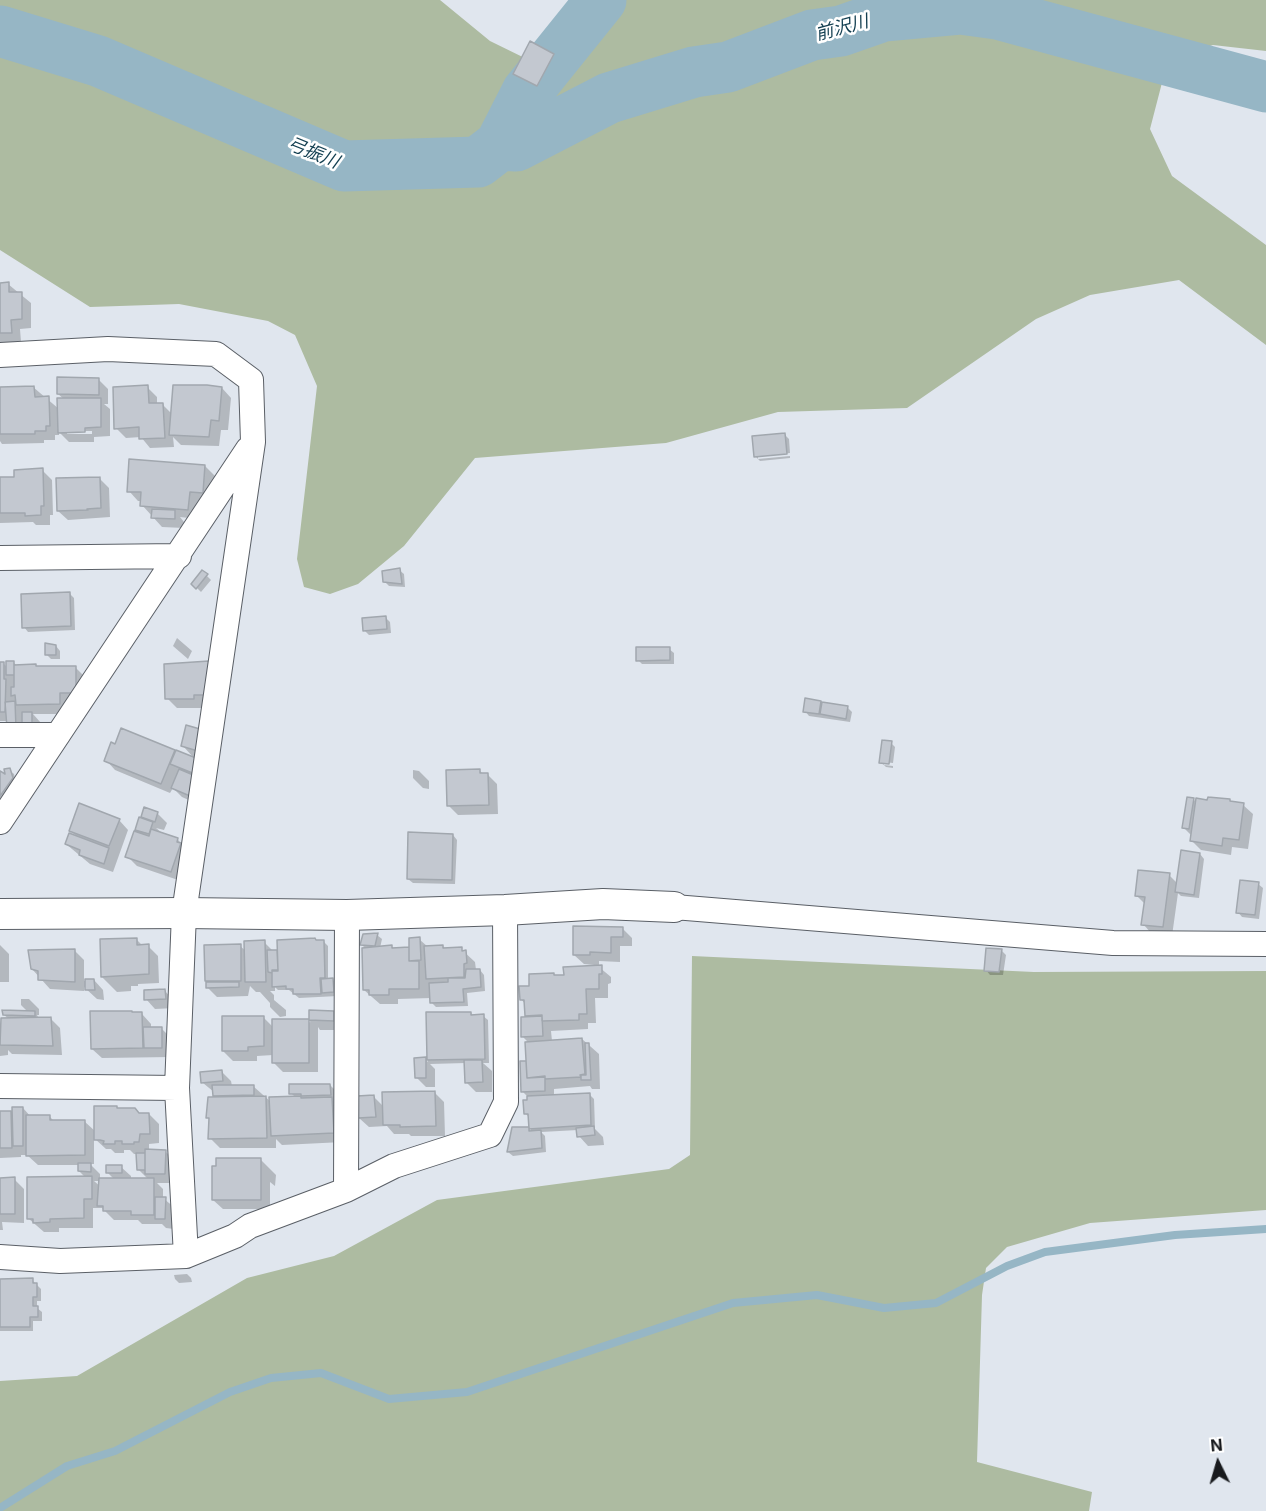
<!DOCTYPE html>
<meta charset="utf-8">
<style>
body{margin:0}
#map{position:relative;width:1266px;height:1511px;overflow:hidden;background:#e0e6ee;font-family:Inter,sans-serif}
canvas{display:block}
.north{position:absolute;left:1188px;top:1433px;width:60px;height:60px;-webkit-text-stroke:4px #fff;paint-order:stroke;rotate:355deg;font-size:16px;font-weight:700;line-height:24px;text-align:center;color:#181a1d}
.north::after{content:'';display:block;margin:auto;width:21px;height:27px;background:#181a1d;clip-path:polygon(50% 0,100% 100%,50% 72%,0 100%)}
</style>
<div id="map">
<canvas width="1266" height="1511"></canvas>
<div class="north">N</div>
</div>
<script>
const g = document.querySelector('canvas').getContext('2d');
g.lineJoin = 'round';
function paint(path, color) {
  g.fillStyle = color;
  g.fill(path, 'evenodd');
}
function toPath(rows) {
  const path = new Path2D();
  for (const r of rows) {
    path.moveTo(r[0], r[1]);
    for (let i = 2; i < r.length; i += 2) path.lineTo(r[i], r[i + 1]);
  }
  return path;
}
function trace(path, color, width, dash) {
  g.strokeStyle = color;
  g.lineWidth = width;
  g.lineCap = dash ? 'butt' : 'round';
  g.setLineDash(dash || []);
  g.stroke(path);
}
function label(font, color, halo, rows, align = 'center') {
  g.font = font + ' Inter,"Noto Sans JP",sans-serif';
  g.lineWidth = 5;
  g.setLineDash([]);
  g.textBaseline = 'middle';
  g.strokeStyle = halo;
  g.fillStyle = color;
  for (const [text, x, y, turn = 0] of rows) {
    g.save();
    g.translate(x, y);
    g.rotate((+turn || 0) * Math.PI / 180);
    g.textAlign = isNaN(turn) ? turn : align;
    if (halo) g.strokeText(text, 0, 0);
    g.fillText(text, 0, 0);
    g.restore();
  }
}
const green = toPath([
 [0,0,440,0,490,41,541,66,568,68,591,50,616,0,1266,0,1266,51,1213,45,1184,54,1164,75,1150,129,1172,176,1266,245,1266,345,1179,280,1090,295,1036,319,907,408,778,412,666,443,475,458,404,546,358,584,330,594,304,587,297,559,317,386,295,335,268,321,179,304,90,307,0,250],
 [692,956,1034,972,1266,971,1266,1210,1090,1223,1007,1247,986,1268,982,1295,977,1462,1092,1492,1089,1511,0,1511,0,1381,77,1376,247,1278,334,1256,437,1200,669,1169,690,1155]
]);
const shadow = toPath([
 [553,55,568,70,552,100,529,88,515,73],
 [0,284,8,284,31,303,31,328,20,329,21,342,0,343],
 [98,379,108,389,108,404,104,404,110,409,110,436,94,437,94,442,69,442,59,432,59,435,55,435,55,440,44,440,44,443,2,444,0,441,0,389,33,387,59,409,65,400,58,394],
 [67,431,92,431,92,434,67,434],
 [147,387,157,397,157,404,162,404,172,414,222,388,231,398,228,430,221,430,219,446,181,445,173,437,174,447,150,448,141,437,126,438,116,428],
 [784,434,789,439,790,453,758,456,758,459,790,456,790,458,760,461,756,457],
 [205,466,215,476,213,502,199,501,198,519,180,517,184,522,184,528,162,527,142,505,142,501,138,501,129,491],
 [42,470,52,480,53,515,50,515,50,525,36,525,33,522,0,523,0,479,16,479],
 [100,479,109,488,110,517,68,520,58,511],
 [399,570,404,574,405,587,389,586,385,582],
 [203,572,211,580,201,592,193,584],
 [69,593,74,598,75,630,28,632,24,627],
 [385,617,390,622,391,633,369,635,364,630],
 [177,638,192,651,188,659,173,646],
 [56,646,60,651,60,659,51,659,47,655],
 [669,649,674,653,674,664,642,664,638,660],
 [13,662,17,666,75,667,85,677,69,714,33,714,41,723,41,732,25,737,8,721,0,721,0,663,3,663,7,667],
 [208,663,203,708,177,708,167,698],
 [806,700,847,707,852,712,850,722,809,716,805,711],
 [187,727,211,760,193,757,183,746],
 [122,730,200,761,200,805,182,797,173,788,170,793,115,770,106,760,116,746],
 [891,743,895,747,893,763,884,762,884,765,893,766,893,768,886,767,881,762],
 [9,770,14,774,16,783,4,801,0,798,0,772,7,777],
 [413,770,419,771,429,781,429,789,423,788,413,778],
 [479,770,483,774,487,774,497,784,498,814,458,815,448,805],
 [1194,800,1197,803,1230,800,1232,803,1243,805,1253,814,1248,849,1232,847,1231,855,1201,850,1191,840,1192,836,1183,827],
 [145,809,157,813,167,823,164,830,156,828,162,833,178,840,187,849,181,881,137,866,127,856,142,834,137,829],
 [119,820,128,830,113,872,90,864,66,844,77,837,71,831],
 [453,835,457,840,455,884,413,883,408,879],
 [1200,854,1204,859,1199,898,1181,896,1178,893,1172,936,1152,934,1143,924,1145,904,1136,895,1169,875,1177,883],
 [1258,884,1263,888,1259,919,1242,917,1238,912],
 [622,928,632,938,632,946,620,946,620,962,599,961,599,967,611,977,611,983,608,984,608,998,595,998,596,1023,588,1023,588,1029,551,1031,552,1041,582,1039,599,1054,600,1089,592,1089,590,1086,554,1089,554,1096,589,1094,594,1099,595,1129,603,1137,604,1145,588,1146,579,1136,578,1130,541,1132,545,1136,546,1152,513,1156,508,1152,513,1129,528,1128,531,1131,530,1118,526,1114,528,1097,523,1092,521,1062,528,1062,529,1043,523,1037,527,1018,526,1005,521,999,531,987,555,976,565,976,594,967,594,965,584,964,574,955],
 [377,935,382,939,380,948,411,949,419,939,428,947,443,946,446,950,461,949,475,962,476,970,480,970,484,975,485,991,467,993,468,1006,436,1007,431,1002,431,998,398,999,398,1004,380,1004,364,990,366,949,361,944],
 [137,940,143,946,148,946,158,956,159,983,138,984,138,986,131,986,131,991,117,992,102,977],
 [323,941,328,946,328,980,332,980,337,984,338,996,299,998,289,990,278,990,275,987,275,991,270,991,274,995,274,1000,286,1010,286,1016,280,1017,270,1007,270,1003,260,992,256,992,250,986,248,996,217,997,207,987,206,946,240,946,246,951,264,942,273,951,279,951],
 [0,945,9,954,9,982,0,982],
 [74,950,84,960,84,981,94,980,103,990,104,1000,97,999,84,987,84,991,50,989,32,969],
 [1001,950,1006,955,1003,975,990,975,986,970],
 [165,991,174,1001,175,1008,155,1009,146,999],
 [21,999,29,999,39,1009,39,1015,37,1015,39,1019,51,1019,60,1028,62,1055,12,1054,8,1050,8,1055,0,1056,0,1030,2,1032,9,1019,4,1015,28,1012,21,1005],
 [311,1012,334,1012,343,1022,343,1030,320,1030,318,1027,318,1072,283,1072,273,1062,273,1055,257,1056,257,1061,233,1061,223,1051,264,1018,273,1027,308,1020,310,1023],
 [471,1013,474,1016,483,1016,488,1020,489,1063,483,1063,492,1071,492,1092,476,1092,466,1082,466,1063,430,1064,435,1069,435,1087,426,1087,416,1077,425,1059,428,1062,427,1014],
 [142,1014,151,1024,151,1029,161,1028,171,1038,171,1057,102,1058,92,1049],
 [221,1071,231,1081,232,1086,253,1086,271,1102,295,1097,291,1093,330,1085,340,1095,343,1142,282,1145,276,1139,276,1148,220,1148,210,1138,210,1120,207,1117,214,1098,214,1092,203,1083],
 [434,1092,444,1102,445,1136,411,1136,409,1134,394,1134,387,1126,369,1127,359,1118,373,1096,384,1107],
 [117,1107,119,1110,139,1114,149,1114,159,1124,159,1143,149,1144,149,1151,165,1151,175,1161,174,1183,157,1183,163,1189,163,1198,175,1208,174,1229,166,1228,162,1224,142,1224,138,1220,114,1220,102,1208,93,1208,93,1228,59,1228,59,1232,44,1232,29,1219,86,1178,79,1171,79,1165,38,1165,27,1155,21,1155,21,1157,0,1158,0,1113,14,1112,23,1108,31,1117,50,1117,55,1122,84,1121,96,1132],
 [94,1138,106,1149,111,1149,115,1153,124,1153,124,1150,130,1150,134,1154,138,1154,138,1169,148,1179,131,1179,131,1176,121,1167,107,1172,114,1179,100,1179,100,1174,90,1164,94,1164],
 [94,1181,101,1181,101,1187],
 [260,1159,276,1175,275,1186,270,1182,270,1209,223,1209,213,1200],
 [0,1179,14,1179,24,1189,24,1223,2,1222,3,1230,0,1230],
 [187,1274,191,1278,192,1282,179,1283,175,1279,174,1275],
 [0,1280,32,1280,41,1289,41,1301,37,1301,37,1308,42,1312,42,1321,33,1321,33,1331,0,1331]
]);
const stream = toPath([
 [0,1508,67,1466,115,1451,230,1392,271,1378,321,1373,389,1399,467,1392,733,1303,817,1295,884,1308,936,1303,1007,1266,1045,1252,1175,1235,1266,1229]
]);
const river = toPath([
 [0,31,98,61,344,166,478,162,500,145,527,92,601,0],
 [500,145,516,146,609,98,694,72,728,67,812,35,841,31,884,16,960,9,997,14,1266,87]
]);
const building = toPath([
 [530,41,554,54,537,86,513,74,530,41],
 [9,282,9,292,22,292,22,319,11,320,12,333,0,333,0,283,9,282],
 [57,377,99,378,99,395,57,394,57,377],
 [148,385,149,403,163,403,165,438,139,439,139,427,114,429,113,387,148,385],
 [173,385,207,385,222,387,219,421,211,420,209,437,169,435,173,385],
 [34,386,35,397,49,396,50,426,46,426,46,431,35,431,35,434,0,434,0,387,34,386],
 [57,398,101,398,101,427,85,428,85,432,58,433,57,398],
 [785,433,787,454,754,457,752,436,785,433],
 [129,459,205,465,203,493,190,492,188,510,140,506,141,492,127,492,129,459],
 [43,468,44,506,41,506,41,515,25,516,25,513,0,513,0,477,14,477,14,470,43,468],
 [100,477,101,508,87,509,88,510,57,511,56,478,100,477],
 [152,509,175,510,175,519,151,518,152,509],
 [400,568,402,584,383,582,382,571,400,568],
 [202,570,208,574,196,589,191,584,202,570],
 [70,592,71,626,22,628,21,594,70,592],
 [386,616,387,629,363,631,362,618,386,616],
 [45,643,56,645,56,655,45,655,45,643],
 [636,647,670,647,670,660,636,661,636,647],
 [6,661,14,661,14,675,6,675,6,661],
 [209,661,210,695,194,695,194,699,165,699,164,664,209,661],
 [0,662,4,662,4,679,6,679,5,712,0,712,0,662],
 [36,664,36,666,76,666,76,693,60,693,60,704,16,705,15,695,11,696,11,687,14,687,14,665,36,664],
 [805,698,821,701,819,714,803,712,805,698],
 [15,701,16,728,7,728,5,702,15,701],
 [822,702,848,706,846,719,820,714,822,702],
 [22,712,32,712,32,723,22,723,22,712],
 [186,725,207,731,201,752,181,746,186,725],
 [121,728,175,750,161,784,104,761,111,742,115,744,121,728],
 [882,740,892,741,889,764,879,763,882,740],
 [176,750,201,760,195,774,170,764,176,750],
 [10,768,13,778,0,796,0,771,5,774,4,769,10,768],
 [179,769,198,777,190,796,171,788,179,769],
 [480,769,480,773,488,773,489,805,447,806,446,770,480,769],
 [1187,797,1194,798,1189,829,1182,828,1187,797],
 [1208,797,1230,799,1230,801,1244,803,1239,840,1223,838,1222,846,1190,841,1196,798,1207,800,1208,797],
 [79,803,120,819,109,846,69,831,79,803],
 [144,807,158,812,155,822,141,817,144,807],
 [139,817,153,822,149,834,135,830,139,817],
 [151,829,178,838,177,842,181,843,171,872,125,857,134,831,149,836,151,829],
 [408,832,453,834,452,880,407,879,408,832],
 [69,833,109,848,104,864,79,855,80,850,65,844,69,833],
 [1181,850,1200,853,1194,895,1175,892,1181,850],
 [1138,870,1170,873,1163,927,1141,925,1145,897,1135,896,1138,870],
 [1240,880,1259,882,1255,915,1236,913,1240,880],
 [573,926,623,927,623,937,611,937,611,953,590,952,590,955,573,955,573,926],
 [378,933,375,946,360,945,363,934,378,933],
 [420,937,421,960,409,961,409,938,420,937],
 [137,938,137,945,149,944,149,974,101,977,100,939,137,938],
 [315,938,316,940,324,940,325,978,320,978,321,994,293,994,293,989,286,989,286,986,272,987,272,971,278,971,277,940,315,938],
 [265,940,266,982,245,982,244,941,265,940],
 [241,944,241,981,205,981,204,945,241,944],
 [392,945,392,948,409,947,409,961,419,961,419,989,389,989,389,995,369,995,369,990,363,990,362,948,392,945],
 [443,945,443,948,462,947,462,951,466,950,467,963,464,964,464,977,426,979,424,946,443,945],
 [986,948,1002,949,999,972,984,971,986,948],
 [75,949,75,982,38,980,38,971,31,969,28,950,75,949],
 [267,950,277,950,278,970,272,970,272,973,268,972,267,950],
 [602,965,602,974,599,974,599,989,586,989,587,1014,579,1014,579,1020,542,1021,542,1015,525,1016,524,1000,520,1000,519,986,529,986,529,974,554,973,554,975,564,975,563,967,602,965],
 [466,969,480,969,481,987,463,989,464,1002,430,1003,429,983,448,982,448,978,465,978,466,969],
 [333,978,334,992,322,993,321,979,333,978],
 [85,979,94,979,95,990,85,990,85,979],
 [206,982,239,982,239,987,206,988,206,982],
 [165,989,166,999,144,1000,144,990,165,989],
 [2,1010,35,1011,35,1016,3,1015,2,1010],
 [309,1010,334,1011,334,1021,309,1020,309,1010],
 [90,1011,132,1011,132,1012,142,1012,143,1048,91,1049,90,1011],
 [426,1012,471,1012,471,1015,484,1014,485,1059,427,1060,426,1012],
 [222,1016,264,1016,264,1046,248,1047,248,1051,222,1051,222,1016],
 [542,1016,543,1036,521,1037,521,1017,542,1016],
 [51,1017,53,1046,0,1045,1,1018,51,1017],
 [272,1019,309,1019,309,1063,272,1063,272,1019],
 [143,1027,162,1027,162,1048,144,1048,143,1027],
 [582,1038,585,1074,580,1075,581,1077,545,1079,545,1076,527,1078,525,1042,582,1038],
 [585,1043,589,1043,591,1080,581,1080,581,1075,586,1075,585,1043],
 [426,1057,426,1078,415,1078,414,1058,426,1057],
 [464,1060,482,1060,483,1082,465,1083,464,1060],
 [520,1061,526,1061,527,1078,545,1077,545,1091,521,1092,520,1061],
 [222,1070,223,1081,201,1083,200,1072,222,1070],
 [289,1084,330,1084,331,1095,301,1096,301,1094,289,1094,289,1084],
 [212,1085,254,1085,254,1095,213,1096,212,1085],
 [435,1091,436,1126,400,1127,400,1125,383,1125,382,1092,435,1091],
 [590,1093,591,1125,529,1129,528,1114,524,1114,523,1100,527,1100,527,1096,590,1093],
 [374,1095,376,1117,358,1118,357,1096,374,1095],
 [266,1096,267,1138,208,1139,209,1118,206,1118,208,1097,266,1096],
 [301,1096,301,1098,332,1097,334,1133,271,1136,269,1097,301,1096],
 [94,1106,117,1106,117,1108,135,1108,139,1113,149,1113,150,1134,140,1134,139,1142,134,1142,134,1144,122,1144,122,1141,115,1141,115,1144,103,1144,104,1141,100,1140,94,1140,94,1106],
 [12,1107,23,1107,23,1146,13,1146,12,1107],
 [0,1111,11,1111,12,1148,0,1148,0,1111],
 [26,1115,50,1115,50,1120,85,1120,85,1155,26,1156,26,1115],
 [594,1126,595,1135,577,1137,576,1128,594,1126],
 [512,1127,529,1127,529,1131,541,1130,542,1148,507,1152,512,1127],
 [145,1149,166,1150,165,1174,145,1174,145,1149],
 [136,1153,145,1153,145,1170,137,1170,136,1153],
 [216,1158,261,1158,261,1200,212,1200,212,1166,216,1166,216,1158],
 [78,1163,91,1163,91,1172,78,1171,78,1163],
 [106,1165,122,1165,122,1173,106,1173,106,1165],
 [92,1176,92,1199,84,1199,84,1218,50,1219,50,1222,33,1223,33,1219,27,1219,27,1177,92,1176],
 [15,1177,15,1214,0,1214,0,1178,15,1177],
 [99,1178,154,1178,154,1215,131,1215,131,1211,103,1211,103,1206,97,1206,99,1178],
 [155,1197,166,1197,165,1219,155,1219,155,1197],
 [33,1278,33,1283,37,1283,37,1297,33,1297,33,1306,38,1306,38,1317,30,1317,30,1327,0,1327,0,1279,33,1278]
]);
const minor = toPath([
 [0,355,108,349,216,354,251,380,253,442,184,913,177,1088,186,1256],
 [0,558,179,556],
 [0,735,58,735],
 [0,822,248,449],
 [674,907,1113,943,1266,944],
 [0,1086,177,1088],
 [346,1190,347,915],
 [0,1257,60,1261,186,1256,235,1236,250,1226,346,1190,394,1166,490,1135,506,1102,505,910]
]);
const tertiary = toPath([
 [0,914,184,913,347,915,505,910,603,904,674,907]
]);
const waterNames = [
 ["前沢川",842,28,-15],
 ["弓振川",313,153,22]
];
paint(green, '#adbba1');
paint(shadow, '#0003');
trace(stream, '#96b6c5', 8);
trace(river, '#96b6c5', 51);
paint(building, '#c3c8d0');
trace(building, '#a1a7ae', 1.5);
trace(minor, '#5a5f66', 26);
trace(tertiary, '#5a5f66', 32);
trace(minor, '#fff', 24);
trace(tertiary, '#fff', 30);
label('italic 18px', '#123e50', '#fff', waterNames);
</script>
